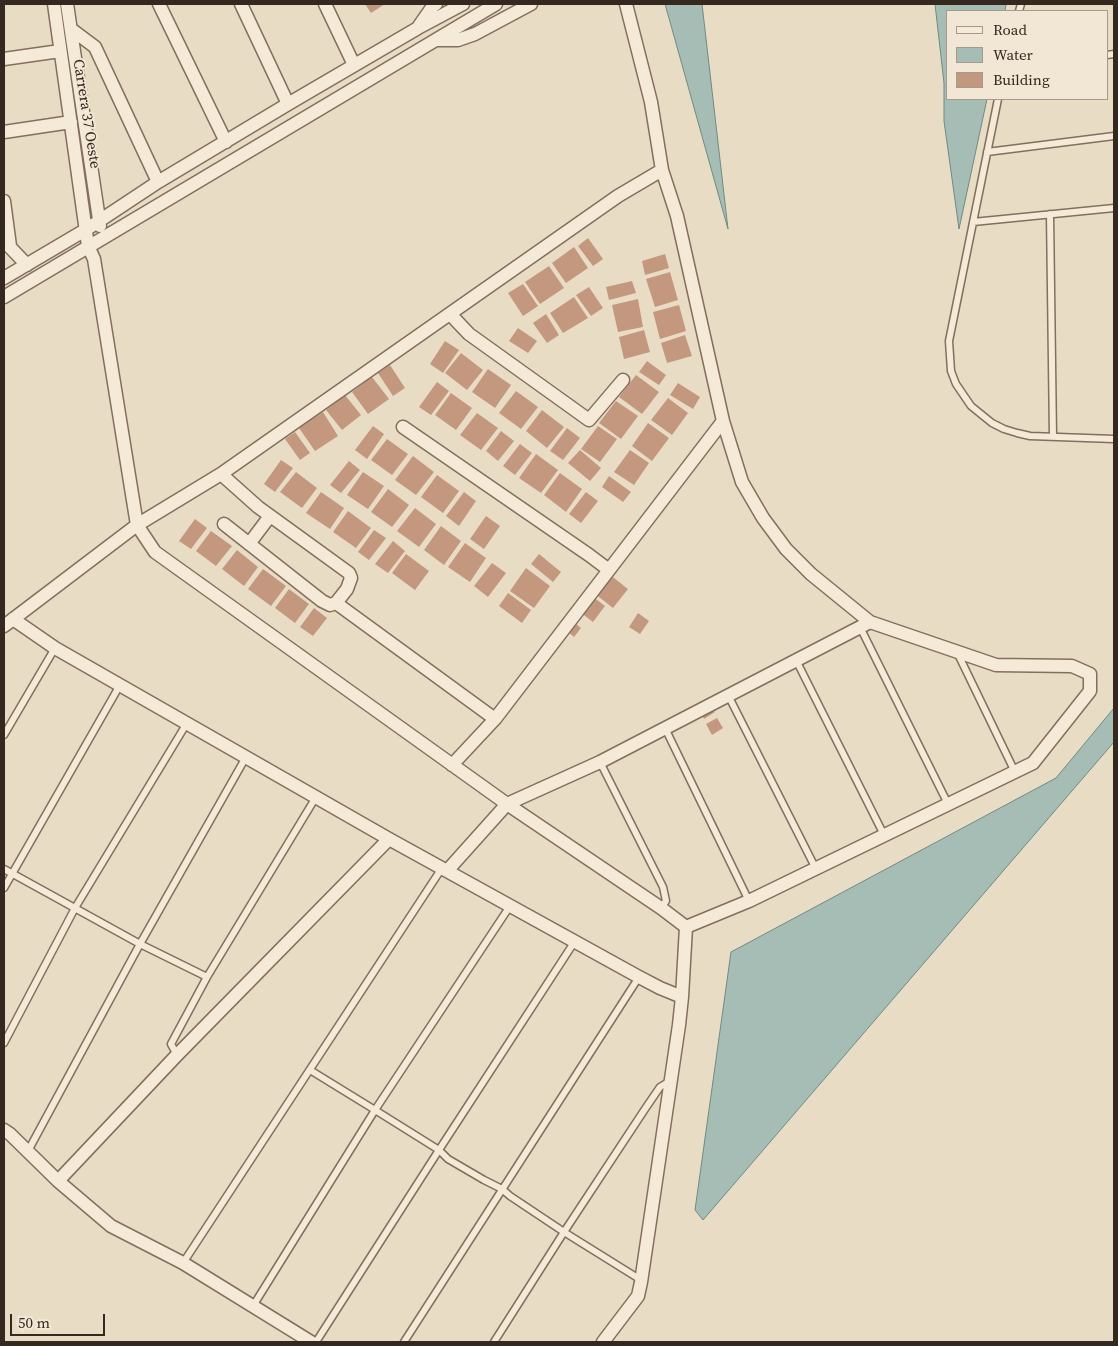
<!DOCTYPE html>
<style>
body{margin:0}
#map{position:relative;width:1118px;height:1346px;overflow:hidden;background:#e9dcc5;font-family:"Source Serif 4",serif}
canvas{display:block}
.frame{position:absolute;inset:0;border:5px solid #34281f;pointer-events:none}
.legend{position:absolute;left:946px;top:10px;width:162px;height:90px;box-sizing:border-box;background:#f1e7d4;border:1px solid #a59b8c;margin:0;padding:6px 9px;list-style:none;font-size:15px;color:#34281f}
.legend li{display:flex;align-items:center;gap:10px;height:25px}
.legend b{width:25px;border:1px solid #a59b8c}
.scale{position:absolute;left:10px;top:1314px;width:95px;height:22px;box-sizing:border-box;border:2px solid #34281f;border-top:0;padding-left:6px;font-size:15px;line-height:18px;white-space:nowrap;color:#34281f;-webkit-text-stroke:4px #f1e7d4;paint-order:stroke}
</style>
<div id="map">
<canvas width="1118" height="1346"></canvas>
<div class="frame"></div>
<ul class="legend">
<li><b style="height:6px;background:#f5ead7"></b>Road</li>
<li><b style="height:14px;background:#a6bdb5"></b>Water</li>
<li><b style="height:14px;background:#c3987f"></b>Building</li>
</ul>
<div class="scale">50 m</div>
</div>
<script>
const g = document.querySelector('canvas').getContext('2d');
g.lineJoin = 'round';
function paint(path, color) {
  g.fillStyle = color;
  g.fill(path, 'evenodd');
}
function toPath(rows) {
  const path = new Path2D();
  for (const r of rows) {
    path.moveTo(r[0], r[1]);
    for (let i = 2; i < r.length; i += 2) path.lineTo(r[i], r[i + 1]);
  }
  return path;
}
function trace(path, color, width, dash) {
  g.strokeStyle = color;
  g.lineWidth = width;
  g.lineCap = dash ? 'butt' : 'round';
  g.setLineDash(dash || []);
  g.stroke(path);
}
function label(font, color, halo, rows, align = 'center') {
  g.font = font + ' "Source Serif 4",serif';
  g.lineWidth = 4;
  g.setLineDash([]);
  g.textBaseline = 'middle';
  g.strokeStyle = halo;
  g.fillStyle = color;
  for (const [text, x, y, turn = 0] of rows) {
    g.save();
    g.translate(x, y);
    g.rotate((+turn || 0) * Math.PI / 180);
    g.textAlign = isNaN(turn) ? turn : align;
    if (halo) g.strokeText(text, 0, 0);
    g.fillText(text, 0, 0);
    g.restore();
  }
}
const water = toPath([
 [665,4,702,4,728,229,665,4],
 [935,4,1006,4,1005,11,947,11,947,99,987,99,959,229,944,121,944,83,935,4],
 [1114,708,1114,742,703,1220,695,1210,731,952,1056,778,1114,708]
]);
const building = toPath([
 [365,4,385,4,371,13],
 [588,238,603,259,593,266,578,246],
 [574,247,588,268,566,283,552,263],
 [665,254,669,268,645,275,642,261],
 [549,266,564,288,540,304,525,282],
 [670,272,678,300,655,307,646,279],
 [632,281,636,293,609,300,606,287],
 [523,284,538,306,523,316,508,293],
 [589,287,603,308,591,316,576,295],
 [574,297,588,318,563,333,550,313],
 [638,299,643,327,618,332,612,305],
 [679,305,686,331,660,339,653,312],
 [546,314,559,335,547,343,533,323],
 [518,328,537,341,528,353,509,341],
 [644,330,650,352,624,359,619,337],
 [685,335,692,356,667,363,661,343],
 [445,341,459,350,443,373,430,364],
 [461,353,483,370,467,390,445,373],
 [647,361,666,375,659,385,639,372],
 [390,365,405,388,393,396,378,373],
 [488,369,511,385,495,408,472,392],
 [636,375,659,392,642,414,619,397],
 [372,377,389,399,368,414,352,392],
 [437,382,449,391,431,415,419,407],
 [678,383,700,397,693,409,670,395],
 [516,391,538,407,521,429,499,413],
 [451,393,472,408,456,430,435,415],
 [345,395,361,415,342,430,326,410],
 [668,398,688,413,672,435,651,420],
 [616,401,638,416,621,439,599,423],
 [542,410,564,427,547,448,526,431],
 [323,412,338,436,315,451,299,428],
 [477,413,498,428,481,450,460,435],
 [648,423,669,438,652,461,632,446],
 [373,426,384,434,367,459,355,450],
 [598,426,617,439,600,462,581,449],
 [567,428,580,438,563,460,550,451],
 [501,431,514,441,498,461,486,451],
 [295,432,310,453,300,460,285,439],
 [387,439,408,454,392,475,371,460],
 [520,444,532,453,515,475,503,466],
 [580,450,601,468,590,481,568,463],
 [630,450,649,463,634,485,614,472],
 [536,454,558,470,541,493,519,478],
 [413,456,434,472,416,495,395,480],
 [281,460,293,468,275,492,264,484],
 [349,461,360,470,341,493,330,485],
 [296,472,317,488,302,508,280,492],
 [363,472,384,486,368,509,347,495],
 [560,473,582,489,566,512,544,495],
 [437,475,459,491,443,513,421,497],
 [609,476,631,492,623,502,602,487],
 [388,489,409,505,392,527,371,512],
 [321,492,344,508,330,529,306,513],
 [464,492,476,501,459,526,446,516],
 [586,492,598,501,581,523,569,514],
 [415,508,436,524,419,547,397,531],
 [348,511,371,528,356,548,333,532],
 [486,516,500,526,484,549,470,539],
 [195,519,207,528,191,549,179,541],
 [441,526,461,541,444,565,424,550],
 [374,530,386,538,369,560,358,552],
 [211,531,232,546,216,566,196,551],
 [393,541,405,551,388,573,375,564],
 [465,543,486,558,470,582,448,567],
 [237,550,258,567,244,586,222,569],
 [406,554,429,571,415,590,392,573],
 [539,554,561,572,553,582,531,564],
 [492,563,506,573,488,597,474,586],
 [526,568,550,586,534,608,510,591],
 [263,569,286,586,271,606,248,589],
 [609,574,628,589,613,608,594,593],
 [289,589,309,604,295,623,275,608],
 [508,593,531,610,522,623,499,606],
 [592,596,605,606,593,622,580,612],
 [314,608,327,618,313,636,300,627],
 [638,613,649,621,640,634,629,627],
 [573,621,581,628,574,637,566,630],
 [712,706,715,712,704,719,701,712],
 [717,718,723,728,712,735,706,724]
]);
const service = toPath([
 [1019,11,1021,4],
 [1107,55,1114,54],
 [998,99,949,341,951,371,956,384,971,406,992,423,1004,429,1017,433,1030,436,1114,439],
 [987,152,1114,136],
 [1050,214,1053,437],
 [973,222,1114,208],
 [860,627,948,804],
 [957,652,1015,772],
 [796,660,884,835],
 [728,695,816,869],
 [665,728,749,901],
 [4,735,55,648],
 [600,762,663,887,666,901,661,908],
 [4,869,140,944,207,977,171,1044,177,1055],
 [4,888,120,685],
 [207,977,316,797],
 [4,1043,75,908,187,723],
 [310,1070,375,1110,439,1150,448,1159,484,1180,502,1189,510,1196,564,1232,641,1280],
 [28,1151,140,944,246,757],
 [183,1263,442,868],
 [253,1306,375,1110,510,906],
 [316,1342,439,1150,575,941],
 [404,1342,639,977],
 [494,1342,564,1232,645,1109,660,1087,670,1081]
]);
const minor = toPath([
 [54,4,88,246,94,259,137,525,155,552,507,804,661,908,686,927],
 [67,4,100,226],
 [159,4,226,142],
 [241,4,288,104],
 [325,4,354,65],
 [626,4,651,102,662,170,677,216,723,421,742,482,763,518,786,549,811,574,870,622,996,665,1072,666,1090,674,1090,691,1033,763,749,901,686,927],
 [419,26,433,6,436,4],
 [71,29,95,47,158,182],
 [437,40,458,40,475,34,531,4],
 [4,59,60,51],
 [4,132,71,122],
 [4,201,10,246],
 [5,242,27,265],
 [4,278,87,229,158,182,288,104,418,28,463,4],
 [4,297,496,4],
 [450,314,469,334,589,420,623,380],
 [403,427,589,555,609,570],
 [221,474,258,507,349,573,351,578,347,589,336,603,330,605,322,601,224,524],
 [249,544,270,516],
 [336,603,495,719],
 [13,619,55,648,389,839,639,977,660,988,682,997],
 [4,626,137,525,221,474,618,196,662,170],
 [452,765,495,719,723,421],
 [447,871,507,804,600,762,870,622],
 [4,1130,10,1134,58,1181,111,1226,183,1263,311,1342],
 [58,1181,177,1055,389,839],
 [603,1342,638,1296,641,1282,679,1025,682,997,686,927]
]);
const streetNames = [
 ["Carrera 37 Oeste",86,114,81]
];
paint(water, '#a6bdb5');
trace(water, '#6e8a82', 1);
paint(building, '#c3987f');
trace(service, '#826f5d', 9);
trace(minor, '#826f5d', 15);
trace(service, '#f5ead7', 6);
trace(minor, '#f5ead7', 12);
label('15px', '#34281f', '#f1e7d4', streetNames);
</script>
